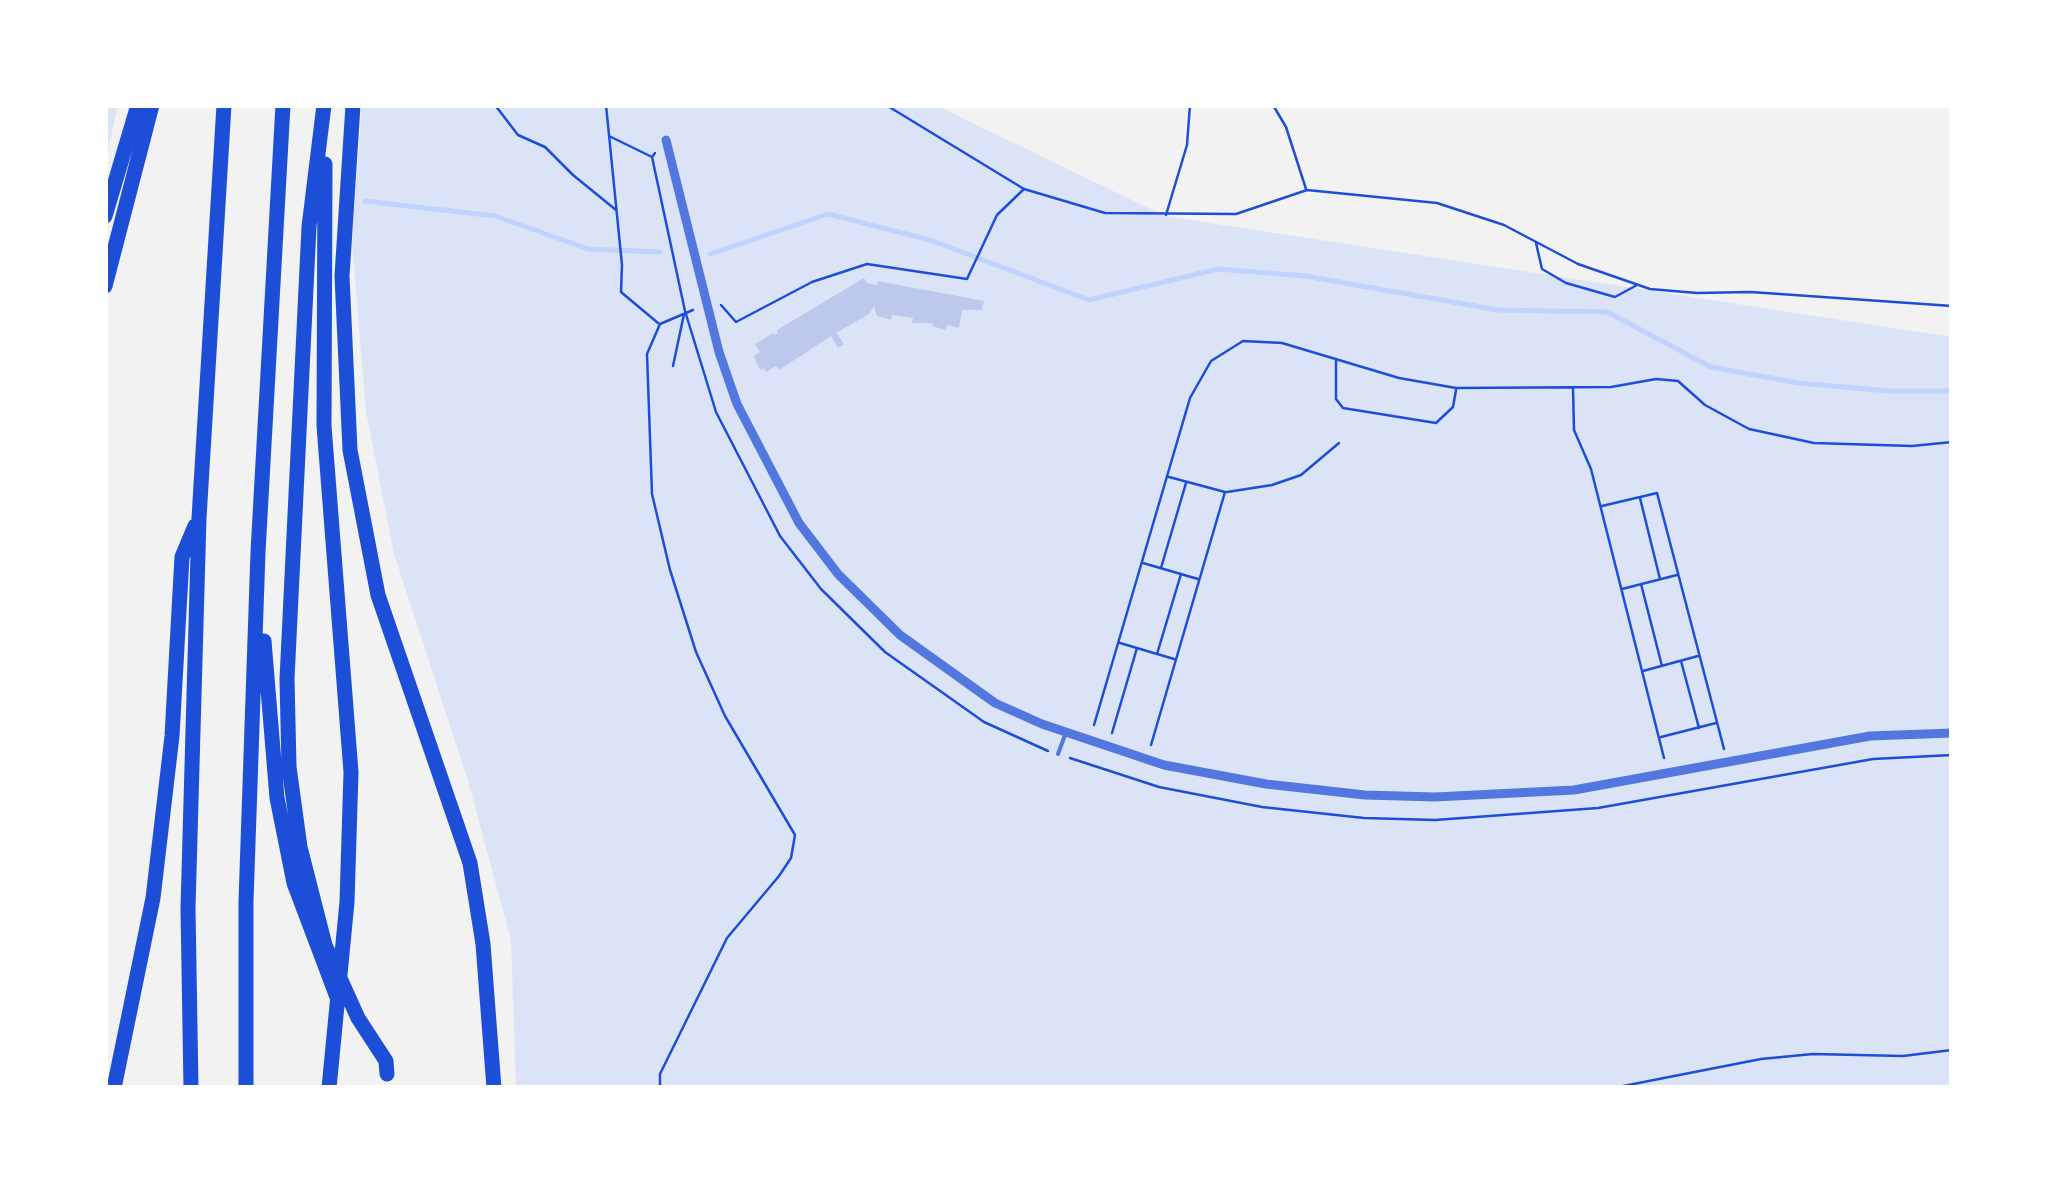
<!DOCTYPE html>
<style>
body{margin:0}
#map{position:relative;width:2057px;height:1193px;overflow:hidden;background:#f2f2f2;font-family:"Source Sans 3",sans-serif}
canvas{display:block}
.frame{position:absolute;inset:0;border:108px solid #fff;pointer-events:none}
</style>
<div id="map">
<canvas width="2057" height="1193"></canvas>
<div class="frame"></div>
</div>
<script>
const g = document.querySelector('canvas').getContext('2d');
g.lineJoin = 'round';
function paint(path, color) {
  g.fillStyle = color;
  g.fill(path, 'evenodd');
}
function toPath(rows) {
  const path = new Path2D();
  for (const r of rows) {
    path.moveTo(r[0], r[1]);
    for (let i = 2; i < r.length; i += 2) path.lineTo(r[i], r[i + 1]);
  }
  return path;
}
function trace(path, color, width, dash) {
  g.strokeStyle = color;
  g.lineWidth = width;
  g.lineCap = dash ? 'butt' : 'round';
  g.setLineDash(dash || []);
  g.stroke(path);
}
const green = toPath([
 [105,105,118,105,105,163],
 [362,105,935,105,1165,216,1952,337,1952,1088,516,1088,511,940,468,781,394,554,366,412,352,241]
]);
const stream = toPath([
 [365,201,495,216,588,249,660,252],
 [710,254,828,214,930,240,1089,300,1218,269,1305,276,1498,310,1607,312,1711,367,1798,383,1889,391,1952,391]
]);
const building = toPath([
 [864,278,867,283,877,285,878,281,984,301,982,310,962,310,959,328,947,325,946,330,932,326,933,323,912,323,913,318,892,315,891,320,877,316,874,306,869,314,836,333,844,344,838,348,831,336,779,370,776,366,766,372,764,368,760,370,754,356,760,352,755,344,773,333,775,335,778,333,777,330]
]);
const path = toPath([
 [495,105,518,135,545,147,573,175,616,210],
 [606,105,622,265,621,292,658,323],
 [886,105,1024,189,1105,213,1236,214,1307,190,1437,203,1504,225,1578,264,1650,289,1697,293,1751,292,1952,306],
 [1273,105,1286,127,1306,189],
 [609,136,650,156],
 [655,153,652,157,685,311,716,412,780,536,821,589,885,652,984,722,1048,751],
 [1166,215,1187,145,1190,105],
 [1536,243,1542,269,1566,283,1615,297,1637,285],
 [721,305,736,322,812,282,867,264,967,279,997,215,1024,189],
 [1336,359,1336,399,1343,408,1436,423,1453,407,1456,390],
 [673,366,684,314],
 [1573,388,1574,430,1591,469,1664,758],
 [1227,492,1272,485,1301,475,1339,443],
 [1640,498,1660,579],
 [1602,506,1657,493,1724,749],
 [1143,563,1198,579],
 [1161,568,1186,483],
 [1641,584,1662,666],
 [1622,589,1677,575],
 [1120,643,1174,659],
 [1157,654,1181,574],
 [1681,661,1699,728],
 [1643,671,1698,656],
 [1094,725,1190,398,1211,361,1243,341,1282,343,1399,378,1456,388,1611,387,1656,379,1678,381,1705,405,1749,429,1814,443,1912,446,1952,442],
 [1112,733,1137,648],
 [1661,737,1716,723],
 [1151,745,1225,492,1169,477],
 [1070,758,1159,787,1262,807,1364,818,1435,820,1598,808,1873,759,1952,755],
 [660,1088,660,1074,727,938,779,876,791,858,795,835,725,716,696,652,670,570,652,494,647,354,660,324,693,310],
 [1613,1088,1761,1059,1813,1054,1903,1056,1952,1050]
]);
const service = toPath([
 [1058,754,1065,735]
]);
const minor = toPath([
 [666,140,719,352,737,404,799,523,838,574,900,635,995,703,1042,724,1164,765,1266,784,1365,795,1435,797,1574,790,1870,736,1952,733]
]);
const motorway = toPath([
 [324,105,309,227,287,679,289,767,300,847,325,945,358,1018,386,1061,387,1074],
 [353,105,342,276,350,450,378,595,470,863,483,944,494,1088],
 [325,164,324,426,351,772,347,902,329,1088],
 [105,216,138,105],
 [105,286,152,105],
 [264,641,277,798,294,883,337,997],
 [114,1088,153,898,172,736,182,557,195,526],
 [191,1088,188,908,199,518,224,105],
 [246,1088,246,901,258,552,283,105]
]);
paint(green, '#dbe4f7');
trace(stream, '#bfd3fe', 5);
paint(building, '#bdc9ec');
trace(path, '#1d4ed8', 2.5);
trace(service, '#5277de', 4);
trace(minor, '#5277de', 9);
trace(motorway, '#1d4ed8', 15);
</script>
